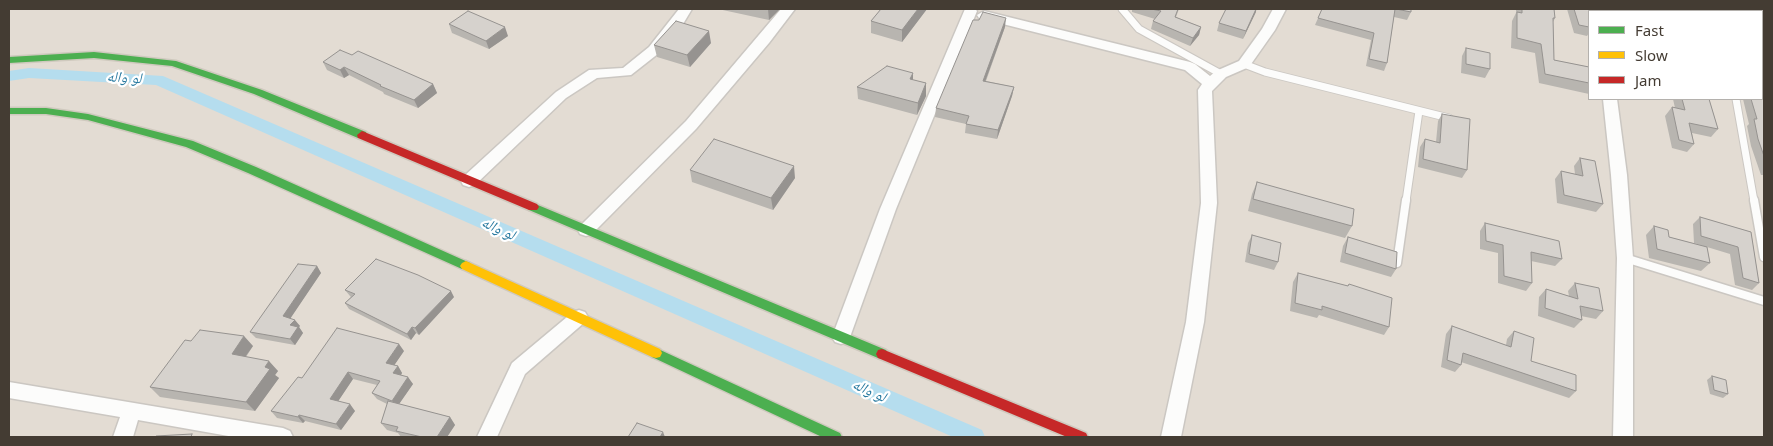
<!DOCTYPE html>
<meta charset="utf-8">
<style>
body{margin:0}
#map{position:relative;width:1773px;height:446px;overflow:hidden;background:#eeebe6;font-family:"Noto Sans",sans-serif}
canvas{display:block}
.frame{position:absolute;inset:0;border:10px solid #443c33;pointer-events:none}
.legend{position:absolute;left:1588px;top:10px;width:175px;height:90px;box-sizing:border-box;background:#fff;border:1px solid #b4b1ad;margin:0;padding:6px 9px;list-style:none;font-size:15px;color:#443c33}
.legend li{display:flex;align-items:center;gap:10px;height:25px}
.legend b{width:25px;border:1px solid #b4b1ad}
</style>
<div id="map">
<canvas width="1773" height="446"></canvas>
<div class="frame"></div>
<ul class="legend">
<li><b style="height:6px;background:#4caf50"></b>Fast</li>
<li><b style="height:6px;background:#ffc107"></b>Slow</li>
<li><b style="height:6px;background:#c62828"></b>Jam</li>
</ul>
</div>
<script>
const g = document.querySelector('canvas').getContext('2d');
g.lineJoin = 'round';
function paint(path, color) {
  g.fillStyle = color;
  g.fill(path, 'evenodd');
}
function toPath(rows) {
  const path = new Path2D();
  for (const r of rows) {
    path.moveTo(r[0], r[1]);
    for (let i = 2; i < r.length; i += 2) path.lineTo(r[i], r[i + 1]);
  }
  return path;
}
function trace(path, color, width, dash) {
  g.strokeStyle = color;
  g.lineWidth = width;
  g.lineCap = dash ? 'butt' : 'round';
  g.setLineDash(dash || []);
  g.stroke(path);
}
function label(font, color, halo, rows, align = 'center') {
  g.font = font + ' "Noto Sans","Noto Naskh Arabic",sans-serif';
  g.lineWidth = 4.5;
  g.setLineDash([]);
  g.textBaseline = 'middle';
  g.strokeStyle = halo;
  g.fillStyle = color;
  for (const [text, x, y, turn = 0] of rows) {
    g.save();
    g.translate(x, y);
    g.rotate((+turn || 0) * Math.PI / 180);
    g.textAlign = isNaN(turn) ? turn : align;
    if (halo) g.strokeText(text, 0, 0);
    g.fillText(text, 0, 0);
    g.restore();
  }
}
const residential = toPath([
 [9,9,1764,9,1764,437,9,437],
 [1589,11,1762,11,1762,99,1589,99]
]);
const canal = toPath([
 [29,68,163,76,982,430,985,437,953,437,156,85,29,78,9,81,9,71,29,68]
]);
const laneFar1 = toPath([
 [1122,9,1139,29,1221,74],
 [1717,9,1718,11],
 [1244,64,1265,72,1449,118],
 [1736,99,1754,201],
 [1406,201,1419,111]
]);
const lane = toPath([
 [1754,200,1764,257],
 [1625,258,1764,301],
 [1397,263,1406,200]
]);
const street = toPath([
 [679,9,692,9,683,24,659,53,631,75,597,78,566,98,475,185,469,187,463,185,461,181,463,177,556,92,589,70,623,68,649,47,679,9],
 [781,9,795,9,769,43,696,129,592,234,586,236,580,234,578,230,580,226,686,121,781,9],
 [965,9,975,9,977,11,896,209,850,337,847,342,841,344,835,342,832,337,880,209,965,9],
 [1273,9,1286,9,1275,30,1249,67,1226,77,1212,91,1217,203,1204,322,1181,437,1161,437,1186,322,1201,203,1198,90,1202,84,1185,70,979,18,977,15,984,11,1190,62,1195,64,1210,76,1216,71,1239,61,1262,29,1273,9],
 [1591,9,1604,9,1605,11,1592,11,1591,9],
 [1746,9,1764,9,1764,15,1762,15,1762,11,1748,11,1746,9],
 [1603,99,1617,99,1627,175,1633,258,1633,437,1613,437,1617,258,1611,175,1603,99],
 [579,310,585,312,588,317,585,322,525,374,497,437,477,437,512,363,573,312,579,310],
 [9,382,283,428,290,431,293,437,234,437,138,420,133,437,113,437,120,417,9,398,9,382]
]);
const fast = toPath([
 [94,52,176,61,262,90,366,132,367,135,366,138,358,138,254,94,172,66,94,58,9,63,9,57,94,52],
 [9,108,46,108,88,114,193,141,256,167,470,263,472,266,470,269,462,269,248,173,186,147,88,120,46,114,9,114,9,108],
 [533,203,886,350,888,354,886,358,882,359,878,358,529,210,527,207,529,204,533,203],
 [656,348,840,433,842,437,822,437,652,357,650,353,652,349,656,348]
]);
const slow = toPath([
 [466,261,660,349,662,353,660,357,656,358,652,357,462,269,460,266,462,263,466,261]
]);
const jam = toPath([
 [362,131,537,204,539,207,537,210,529,210,358,138,357,135,362,131],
 [882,349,1086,433,1088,437,1067,437,878,358,876,354,878,350,882,349]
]);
const wall = toPath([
 [718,9,780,9,769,20],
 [881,9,927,9,902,42,871,33,871,21],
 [1132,9,1179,9,1176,17,1201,27,1199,35,1190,46,1151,29,1153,21,1155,19,1132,12],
 [1222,9,1257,9,1243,39,1217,31,1219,23,1226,10],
 [1322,9,1411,9,1411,12,1407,20,1394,17,1387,63,1384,71,1366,66,1371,40,1315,25],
 [1516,9,1554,9,1555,18,1553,22,1554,60,1589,67,1589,94,1539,83,1535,53,1511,48,1512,21,1516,13],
 [1567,9,1589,9,1589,33,1587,36,1574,33],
 [449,24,508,36,489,49,452,33],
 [1005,27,986,81,1014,87,1012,96,997,139,965,133,966,124,935,117,936,108],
 [711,43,690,67,657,57,654,45],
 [1466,48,1490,69,1485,78,1461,73,1462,56],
 [352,55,433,84,437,93,418,108,384,94,383,92,349,75,344,78,327,70,323,62],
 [913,73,913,80,926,83,926,96,917,115,858,99,857,87],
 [1764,92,1764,175,1761,175,1751,146,1747,126,1749,124,1743,99,1762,99],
 [1673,99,1709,99,1718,129,1711,137,1692,133,1694,144,1687,152,1672,148,1665,116,1672,107,1675,108],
 [1442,114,1467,170,1462,178,1418,167,1420,147,1425,139,1436,142,1438,121],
 [1580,158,1603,204,1596,212,1557,203,1555,179,1561,171,1575,174,1574,166],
 [690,170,795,178,773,210,692,182],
 [1257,182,1352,226,1345,238,1248,211,1252,194],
 [1700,217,1751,232,1759,283,1752,290,1735,285,1730,254,1707,247,1710,263,1701,271,1649,258,1646,235,1654,226,1669,237,1704,246,1694,243,1693,224],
 [1485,223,1562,259,1555,266,1531,261,1532,283,1526,291,1498,283,1498,253,1480,249,1480,231],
 [1252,235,1278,262,1274,270,1245,262,1248,243],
 [1348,237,1396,269,1391,277,1340,262,1343,246],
 [317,266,321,273,290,318,300,326,299,327,303,333,295,345,256,338,250,332],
 [1298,273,1348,286,1349,284,1389,327,1384,335,1319,315,1317,318,1290,311,1293,282],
 [1575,283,1603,311,1596,319,1581,316,1582,320,1574,328,1538,316,1539,297,1546,289,1569,296,1568,291],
 [345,290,454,297,419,335,416,333,411,340,349,309,345,303,351,297,350,296],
 [1452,326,1506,345,1507,339,1514,331,1531,361,1576,391,1569,398,1461,362,1461,365,1455,372,1441,367,1446,334],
 [191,341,253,346,246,357,278,371,275,375,279,378,255,411,160,397,150,387],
 [404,351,394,365,398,366,402,373,401,375,413,384,399,404,450,417,455,425,447,437,401,437,398,433,387,430,381,423,387,404,377,399,372,393,377,385,353,379,338,401,355,411,341,430,305,421,303,423,277,418,271,411,302,378],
 [1712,376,1728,394,1723,398,1710,394,1707,380]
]);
const shadedWall = toPath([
 [768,9,780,9,769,20],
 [918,9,927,9,902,42,902,30],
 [1256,9,1256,12,1243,39,1246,31],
 [1006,18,1005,27,982,90,983,81],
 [505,27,508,36,489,49,486,41],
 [1201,27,1199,35,1190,46,1193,38],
 [709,31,711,43,690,67,687,55],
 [344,67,349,75,344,78,340,70],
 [913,73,913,85,910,79],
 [926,83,926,96,917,115,918,103],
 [433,84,437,93,418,108,414,100],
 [1014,87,1012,96,997,139,998,130],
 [794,166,795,178,773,210,771,198],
 [317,266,321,273,288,322,283,316],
 [451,291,454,297,419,335,415,328],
 [295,320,300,326,299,327,303,333,295,345,290,339,290,325],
 [412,327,416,333,411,340,407,334],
 [244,336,253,346,240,364,232,354],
 [399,344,404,351,391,370,386,363],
 [269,361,278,371,275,375,279,378,255,411,246,402,265,367],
 [398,366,402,373,398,380,393,373],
 [348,372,353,379,335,406,330,399],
 [408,377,413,384,397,407,392,401],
 [350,404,355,411,341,430,336,424],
 [299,415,305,421,303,423,298,417],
 [450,417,455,425,447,437,437,437],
 [663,432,665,437,660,437]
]);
const building = toPath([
 [881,9,918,9,902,30,871,21,881,9],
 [1151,9,1178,9,1175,17,1201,27,1193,38,1153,21,1161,11,1151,9],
 [1226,9,1256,9,1246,31,1219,23,1226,9],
 [1322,9,1395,9,1387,63,1369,59,1374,33,1318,18,1322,9],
 [1396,9,1411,9,1411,12,1396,9],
 [1522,9,1554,9,1555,18,1553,18,1554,60,1589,67,1589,83,1545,74,1541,44,1517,38,1517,12,1522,13,1522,9],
 [1574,9,1589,9,1589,27,1579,25,1574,9],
 [468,11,505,27,486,41,449,24,468,11],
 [983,12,1006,18,983,81,1014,87,998,130,966,124,969,116,936,108,973,20,979,20,983,12],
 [676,21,709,31,687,55,654,45,676,21],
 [1466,48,1490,53,1490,69,1466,64,1466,48],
 [340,50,352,55,358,51,433,84,414,100,380,86,381,85,344,67,340,70,323,62,340,50],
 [887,66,913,73,910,79,926,83,918,103,857,87,887,66],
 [1762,92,1764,92,1764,156,1758,139,1754,119,1757,119,1751,99,1762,99,1762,92],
 [1682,99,1709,99,1718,129,1689,123,1694,144,1679,140,1672,107,1685,110,1682,99],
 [1442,114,1470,119,1467,170,1423,159,1425,139,1440,143,1442,114],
 [714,139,794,166,771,198,690,170,714,139],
 [1580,158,1595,161,1603,204,1564,195,1561,171,1583,176,1580,158],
 [1257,182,1354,209,1352,226,1253,199,1257,182],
 [1700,217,1751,232,1759,283,1743,278,1738,247,1701,236,1700,217],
 [1485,223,1559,241,1562,259,1531,252,1532,283,1504,276,1503,245,1486,241,1485,223],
 [1654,226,1668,230,1669,237,1707,247,1710,263,1657,249,1654,226],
 [1252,235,1281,243,1278,262,1249,254,1252,235],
 [1348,237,1397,252,1396,269,1345,253,1348,237],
 [376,259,418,275,451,291,415,328,412,327,407,334,345,303,355,294,345,290,376,259],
 [298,264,317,266,283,316,295,320,290,325,298,327,290,339,250,332,298,264],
 [1298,273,1348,286,1349,284,1392,298,1389,327,1322,306,1322,310,1295,303,1298,273],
 [1575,283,1599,288,1603,311,1580,306,1582,320,1545,308,1546,289,1578,299,1575,283],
 [1452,326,1511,347,1514,331,1534,338,1531,361,1576,375,1576,391,1463,353,1461,365,1447,360,1452,326],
 [337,328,399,344,386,363,398,366,393,373,408,377,392,401,372,393,380,381,348,372,330,399,350,404,336,424,299,415,298,417,271,411,298,377,302,378,337,328],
 [200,330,244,336,232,354,269,361,265,367,270,369,246,402,150,387,185,340,191,341,200,330],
 [1712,376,1726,380,1728,394,1714,390,1712,376],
 [388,401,450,417,437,437,422,437,396,431,398,427,381,423,388,401],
 [637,423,663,432,660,437,628,437,637,423],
 [192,434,191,437,155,437,156,436,192,434]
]);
const waterNames = [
 ["لو واله",124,78,3],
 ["لو واله",498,229,24],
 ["لو واله",869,391,24]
];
paint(residential, '#e3dcd3');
paint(canal, '#b5ddee');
trace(laneFar1, '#cbc7c2', 9);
trace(lane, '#cbc7c2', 11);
trace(street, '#cbc7c2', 3);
trace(fast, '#cfc9be', 3);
trace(slow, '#cfc9be', 3);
trace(jam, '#cfc9be', 3);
trace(laneFar1, '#fcfcfb', 7);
trace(lane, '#fcfcfb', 8);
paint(street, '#fcfcfb');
paint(fast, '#4caf50');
paint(slow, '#ffc107');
paint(jam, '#c62828');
paint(wall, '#b8b5b0');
paint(shadedWall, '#969390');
paint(building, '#d6d2cd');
trace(building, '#969390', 1);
label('italic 15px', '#297aa0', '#fff', waterNames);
</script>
